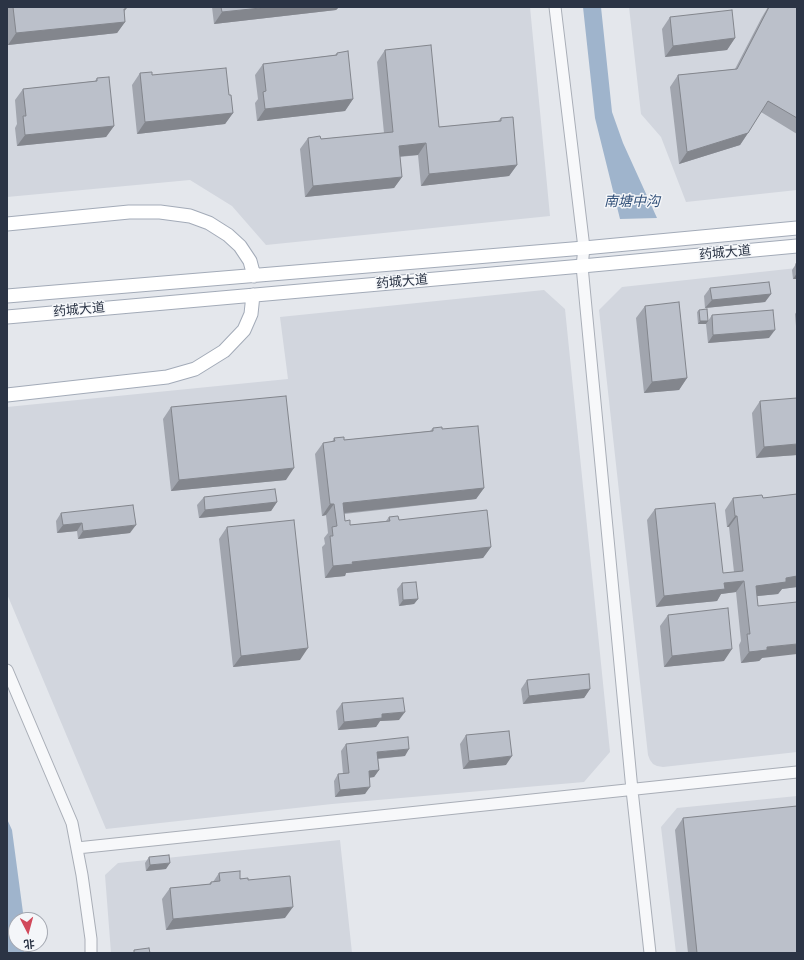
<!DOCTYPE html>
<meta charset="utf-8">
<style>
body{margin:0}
#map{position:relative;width:804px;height:960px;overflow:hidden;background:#e4e7ec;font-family:Karla,"Noto Sans SC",sans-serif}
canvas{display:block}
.frame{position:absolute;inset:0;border:8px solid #2b3445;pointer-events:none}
.north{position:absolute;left:8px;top:912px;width:40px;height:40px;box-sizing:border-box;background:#f4f6f9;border:1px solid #a4a8b1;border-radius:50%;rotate:174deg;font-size:11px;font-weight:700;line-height:16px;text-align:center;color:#2b3445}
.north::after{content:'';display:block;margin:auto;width:14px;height:18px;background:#d1495b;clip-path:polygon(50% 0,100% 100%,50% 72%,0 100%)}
</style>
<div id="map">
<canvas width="804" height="960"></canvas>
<div class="frame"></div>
<div class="north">北</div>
</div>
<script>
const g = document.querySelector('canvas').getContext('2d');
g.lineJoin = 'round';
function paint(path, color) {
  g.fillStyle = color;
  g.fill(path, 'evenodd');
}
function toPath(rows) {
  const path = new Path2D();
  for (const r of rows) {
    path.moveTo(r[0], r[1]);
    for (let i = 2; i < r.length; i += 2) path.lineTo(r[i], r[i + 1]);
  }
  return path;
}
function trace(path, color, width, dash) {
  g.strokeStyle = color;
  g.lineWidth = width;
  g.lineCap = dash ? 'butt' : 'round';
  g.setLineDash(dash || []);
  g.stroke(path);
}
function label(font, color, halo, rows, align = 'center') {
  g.font = font + ' Karla,"Noto Sans SC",sans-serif';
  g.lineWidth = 3;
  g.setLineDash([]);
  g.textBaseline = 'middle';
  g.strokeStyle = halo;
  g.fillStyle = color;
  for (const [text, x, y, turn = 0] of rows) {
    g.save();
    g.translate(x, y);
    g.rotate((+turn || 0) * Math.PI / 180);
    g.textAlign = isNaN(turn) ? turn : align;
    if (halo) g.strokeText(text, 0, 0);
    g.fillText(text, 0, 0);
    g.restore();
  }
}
const built = toPath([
 [7,7,530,7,550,216,266,245,232,206,190,180,7,197],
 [629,7,797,7,797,190,686,202,661,137,641,114],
 [797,268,797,752,663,767,657,766,653,764,650,760,648,755,599,310,622,287],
 [544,290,565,309,610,752,584,782,332,804,106,829,7,594,7,407,288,379,280,317],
 [797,796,797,953,676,953,661,827,677,808],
 [340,840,352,953,111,953,105,875,118,863]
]);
const water = toPath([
 [583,7,601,7,612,112,623,143,657,218,620,219,595,118],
 [7,819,12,830,24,920,16,920,16,944,25,944,24,953,7,953]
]);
const minor = toPath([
 [555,7,584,248,582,266,632,790,650,953],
 [7,670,72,823,82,875,91,939,91,953],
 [77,848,797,772]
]);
const major = toPath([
 [7,224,129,212,160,212,190,216,209,223,228,235,240,246,250,261,254,276],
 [7,296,584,248,797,228],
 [7,317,582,266,797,246],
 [7,395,167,377,195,369,224,351,244,330,251,314,253,295]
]);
const wall = toPath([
 [7,7,126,7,126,9,124,12,125,22,117,33,8,45,7,35],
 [212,7,339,7,336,10,214,24],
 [768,7,797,7,797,134,761,112,748,133,740,145,679,164,670,87,678,75,735,69,762,17],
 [670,17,735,38,727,50,665,57,662,29],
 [385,50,439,127,498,121,501,118,517,165,509,176,421,186,418,155,400,157,402,177,394,188,305,197,300,149,308,138,321,139,384,133,377,62],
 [337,53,353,99,345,111,257,121,255,103,258,99,255,75,263,64,335,55],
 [140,73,229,95,233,113,225,124,137,134,132,85],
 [97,78,114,126,106,137,17,146,15,128,17,124,15,100,23,89,95,81],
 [796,264,797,264,797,279,793,279,792,270],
 [710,288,771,294,765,302,705,308,704,296],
 [645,306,687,378,679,390,644,393,636,318],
 [699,310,708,321,712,315,769,338,708,343,706,324,698,324,697,312],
 [797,311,797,326,796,326,795,314],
 [760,401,797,455,756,458,752,413],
 [171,407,286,480,171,491,163,419],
 [433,428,442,429,484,488,476,499,344,514,345,521,350,525,386,521,389,517,491,547,483,558,346,573,345,576,325,578,322,547,325,544,324,538,328,533,326,515,322,516,315,454,323,443,332,442,334,438,344,440,430,431],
 [797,494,797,587,782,589,778,594,757,596,762,658,759,661,741,663,739,645,741,641,736,592,721,594,717,601,656,607,647,520,655,509,723,573,734,572,729,527,727,527,725,510,733,498,763,498],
 [204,497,277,502,271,511,199,518,197,505],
 [61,513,130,533,78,539,77,531,57,533,56,521],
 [227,527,300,660,233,667,219,539],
 [402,583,418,599,414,604,399,606,397,589],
 [668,615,724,661,664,667,660,626],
 [527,680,590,689,584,698,523,704,521,689],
 [342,703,399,720,380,721,376,727,338,730,336,711],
 [466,735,506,765,463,769,460,744],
 [346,744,405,756,378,759,379,770,374,777,369,778,365,794,335,797,334,781,338,774,343,774,341,751],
 [683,818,797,953,688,953,675,830],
 [149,857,166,869,146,871,145,863],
 [219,873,248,880,285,918,166,930,162,899,170,888,209,884,211,882,213,882]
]);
const shadedWall = toPath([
 [270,7,339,7,336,10,214,24,222,12],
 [125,22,117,33,8,45,16,33],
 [735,38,727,50,665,57,673,46],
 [353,99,345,111,257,121,265,109],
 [233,113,225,124,137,134,145,122],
 [114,126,106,137,17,146,25,135],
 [748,133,740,145,679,164,687,152],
 [426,143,418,155,391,157,399,146],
 [517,165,509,176,421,186,429,174],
 [402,177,394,188,305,197,313,186],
 [797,273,797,279,793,279],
 [771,294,765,302,705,308,712,300],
 [700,321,708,321,706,324,698,324],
 [775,330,769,338,708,343,713,335],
 [687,378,679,390,644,393,652,382],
 [797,444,797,455,756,458,764,447],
 [294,468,286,480,171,491,179,480],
 [484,488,476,499,335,514,343,503],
 [277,502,271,511,199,518,205,510],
 [330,504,334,504,326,515,322,516],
 [735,516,737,516,729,527,727,527],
 [82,523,77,531,57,533,63,525],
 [136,525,130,533,78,539,83,531],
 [491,547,483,558,346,573,345,576,325,578,333,566,352,562],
 [797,576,797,587,782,589,778,594,748,597,756,586,786,578],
 [744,581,736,592,721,594,717,601,656,607,664,596,724,583],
 [418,599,414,604,399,606,403,600],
 [797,644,797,654,762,658,759,661,741,663,749,652,767,647],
 [308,648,300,660,233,667,241,656],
 [732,649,724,661,664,667,672,656],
 [590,689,584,698,523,704,529,696],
 [405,712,399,720,380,721,376,727,338,730,344,722,382,714],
 [409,749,405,756,372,759,377,752],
 [512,756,506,765,463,769,469,761],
 [379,770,374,777,364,778,369,771],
 [370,787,365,794,335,797,340,790],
 [170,863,166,869,146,871,150,865],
 [293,907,285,918,166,930,173,919]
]);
const building = toPath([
 [13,7,126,7,126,9,124,9,125,22,16,33,13,7],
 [221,7,270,7,222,12,221,7],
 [769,7,797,7,797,118,768,101,748,133,687,152,678,75,737,69,769,7],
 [732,10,735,38,673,46,670,17,732,10],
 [431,45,439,127,501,121,501,118,513,117,517,165,429,174,426,143,399,146,402,177,313,186,308,138,320,136,321,139,393,132,385,50,431,45],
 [348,51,353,99,265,109,263,92,266,91,263,64,337,55,337,53,348,51],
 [226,68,229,95,231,95,233,113,145,122,140,73,152,72,152,75,226,68],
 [109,77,114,126,25,135,23,116,26,116,23,89,97,81,97,78,109,77],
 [796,264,797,264,797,273,796,264],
 [769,282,771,294,712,300,710,288,769,282],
 [679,302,687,378,652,382,645,306,679,302],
 [707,309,708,321,700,321,699,310,707,309],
 [773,310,775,330,713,335,712,315,773,310],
 [286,396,294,468,179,480,171,407,286,396],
 [797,398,797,444,764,447,760,401,797,398],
 [478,426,484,488,343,503,345,521,350,520,350,525,390,521,389,517,398,516,399,520,487,510,491,547,352,562,353,564,333,566,330,536,333,536,332,527,337,526,334,504,330,504,323,443,335,441,334,438,344,437,344,440,433,431,433,428,442,427,442,429,478,426],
 [275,489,277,502,205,510,204,497,275,489],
 [797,494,797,576,786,578,786,582,756,586,758,606,797,602,797,644,767,647,767,650,749,652,747,634,750,634,744,581,724,583,725,589,664,596,655,509,715,503,723,573,743,571,737,516,735,516,733,498,762,495,763,498,797,494],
 [133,505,136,525,83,531,82,523,63,525,61,513,133,505],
 [294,520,308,648,241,656,227,527,294,520],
 [416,582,418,599,403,600,402,583,416,582],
 [728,608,732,649,672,656,668,615,728,608],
 [589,674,590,689,529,696,527,680,589,674],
 [403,698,405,712,382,714,382,718,344,722,342,703,403,698],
 [509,731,512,756,469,761,466,735,509,731],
 [408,737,409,749,377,752,379,770,369,771,370,787,340,790,338,774,349,773,346,744,408,737],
 [797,806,797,953,697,953,683,818,797,806],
 [169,855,170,863,150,865,149,857,169,855],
 [240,871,240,879,248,878,248,880,290,876,293,907,173,919,170,888,211,884,211,882,220,881,219,873,240,871],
 [149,948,150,953,134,953,134,950,149,948]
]);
const streetNames = [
 ["药城大道",725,253,-5],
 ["药城大道",402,282,-5],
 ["药城大道",79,310,-5]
];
const waterNames = [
 ["南塘中沟",632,202]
];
paint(built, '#d2d6de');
paint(water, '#9fb4cc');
trace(minor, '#a9aeb7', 13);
trace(major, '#a3abb8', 15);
trace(minor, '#f7f8fa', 11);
trace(major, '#fff', 13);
paint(wall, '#a1a5ae');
paint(shadedWall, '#83868d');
paint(building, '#bbc0ca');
trace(building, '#83868d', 1);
label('13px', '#2b3445', '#f4f6f9', streetNames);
label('italic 14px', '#34527a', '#f4f6f9', waterNames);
</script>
